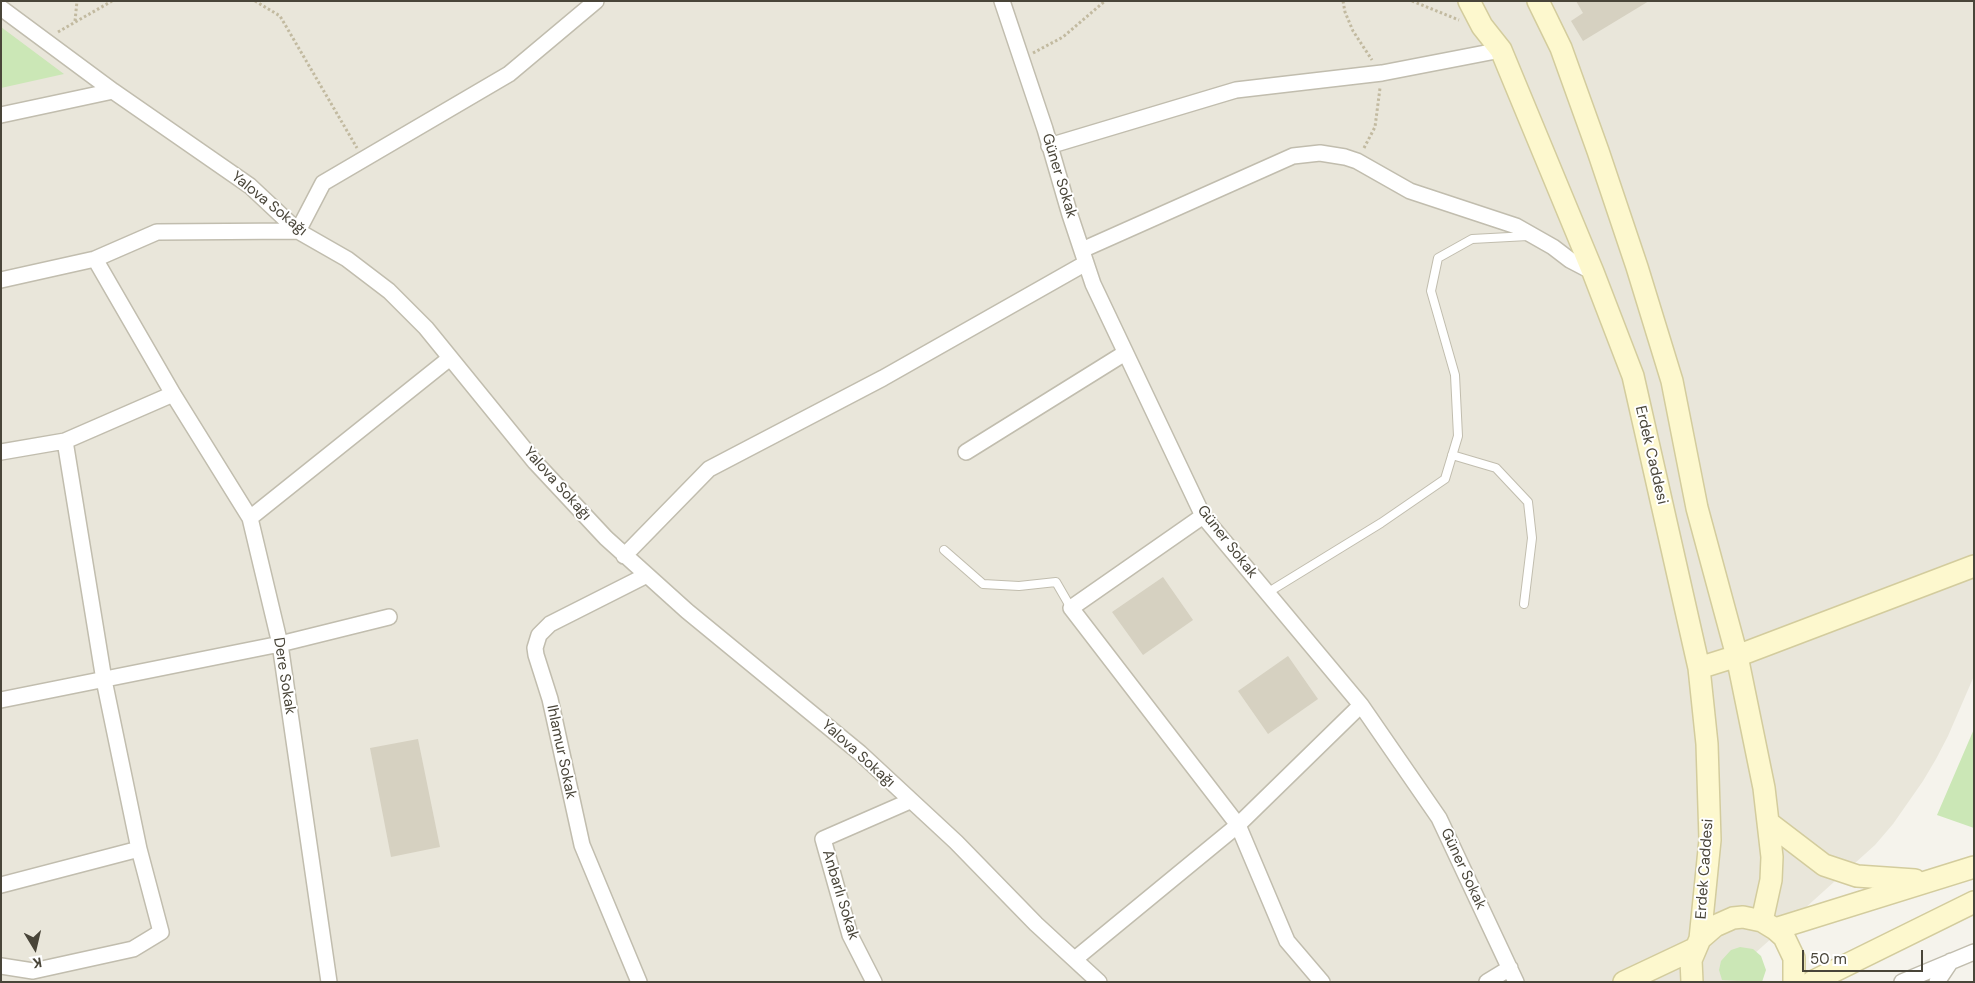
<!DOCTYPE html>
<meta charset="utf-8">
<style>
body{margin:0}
#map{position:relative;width:1975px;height:983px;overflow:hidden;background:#f5f3ec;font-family:"DM Sans",sans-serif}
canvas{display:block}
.frame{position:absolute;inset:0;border:2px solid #494539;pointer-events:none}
.north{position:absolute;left:10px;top:923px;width:50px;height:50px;-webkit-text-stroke:4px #fff;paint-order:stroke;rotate:171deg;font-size:14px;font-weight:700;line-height:20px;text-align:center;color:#494539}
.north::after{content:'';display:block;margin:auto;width:18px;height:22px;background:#494539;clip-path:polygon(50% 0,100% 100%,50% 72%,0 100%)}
.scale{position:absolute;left:1802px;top:950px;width:121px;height:22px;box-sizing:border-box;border:2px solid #494539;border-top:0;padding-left:6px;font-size:15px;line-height:18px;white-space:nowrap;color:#494539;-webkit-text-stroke:4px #fff;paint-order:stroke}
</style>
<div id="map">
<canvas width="1975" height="983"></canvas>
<div class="frame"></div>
<div class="north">K</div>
<div class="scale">50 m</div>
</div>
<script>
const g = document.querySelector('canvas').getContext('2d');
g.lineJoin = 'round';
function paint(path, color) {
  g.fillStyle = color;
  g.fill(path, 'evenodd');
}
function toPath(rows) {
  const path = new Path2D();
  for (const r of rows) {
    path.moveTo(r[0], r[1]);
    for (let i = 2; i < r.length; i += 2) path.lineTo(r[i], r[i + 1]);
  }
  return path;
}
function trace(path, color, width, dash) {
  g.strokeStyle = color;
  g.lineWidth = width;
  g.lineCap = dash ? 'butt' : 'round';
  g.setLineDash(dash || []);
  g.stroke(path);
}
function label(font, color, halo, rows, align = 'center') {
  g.font = font + ' "DM Sans",sans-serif';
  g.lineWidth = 4;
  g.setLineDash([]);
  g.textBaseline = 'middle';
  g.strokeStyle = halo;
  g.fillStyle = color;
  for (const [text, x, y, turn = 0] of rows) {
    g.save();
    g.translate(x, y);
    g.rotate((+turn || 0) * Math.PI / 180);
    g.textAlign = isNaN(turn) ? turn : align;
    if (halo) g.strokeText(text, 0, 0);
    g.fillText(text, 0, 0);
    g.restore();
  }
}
const residential = toPath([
 [1,1,1974,1,1974,676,1948,736,1936,759,1923,781,1893,824,1875,845,1743,964,1738,982,1,982]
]);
const green = toPath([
 [1,27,64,74,1,88],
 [1974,729,1974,828,1937,815],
 [1740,947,1753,949,1761,956,1766,970,1762,982,1722,980,1719,970,1721,961,1731,950]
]);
const building = toPath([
 [1576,1,1649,1,1583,41,1571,21,1583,13],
 [1163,577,1193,620,1143,655,1112,612],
 [1288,656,1318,699,1268,734,1238,691],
 [418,739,440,847,391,857,370,748]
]);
const path = toPath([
 [255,1,280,16,357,148],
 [1343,1,1345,12,1353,31,1372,60],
 [1412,1,1459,20],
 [75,21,77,1],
 [58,32,112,1],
 [1033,53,1063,37,1105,1],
 [1364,148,1375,127,1380,88]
]);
const lane = toPath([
 [1452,455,1496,468,1528,502,1532,538,1524,604],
 [944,550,983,584,1019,586,1056,582,1071,608],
 [1267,593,1381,523,1445,479,1458,436,1455,375,1431,291,1438,258,1472,239,1528,236]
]);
const street = toPath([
 [1002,1,1045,129,1070,215,1093,284,1203,516,1361,705,1439,818,1516,982],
 [1,8,113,91,250,186,298,231,347,259,389,291,426,328,535,462,606,538,687,611,860,753,956,842,1036,924,1099,982],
 [1,115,113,91],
 [1049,146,1236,90,1382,73,1501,50],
 [1082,250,1293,156,1320,153,1345,157,1357,161,1410,191,1516,226,1553,247,1570,260,1593,272],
 [95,259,173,394,250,518,280,644,329,982],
 [1,280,95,259,157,232,298,231,323,183,509,74,596,1],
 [65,441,173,394],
 [1,452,65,441,104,680,139,849,161,932,133,949,33,971,1,966],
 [966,452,1125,353],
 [1203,516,1071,608,1238,825,1287,941,1322,982],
 [250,518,450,358],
 [624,556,709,469,883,378,1086,263],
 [1,700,280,644,389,617],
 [1,885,139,849],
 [1075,959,1238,825,1361,705],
 [639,982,582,845,550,699,536,655,535,648,539,635,550,624,645,576],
 [874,982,850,935,823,839,910,801],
 [1487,982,1510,968],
 [1902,982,1974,952],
 [1937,982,1951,961]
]);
const secondary = toPath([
 [1469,1,1482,26,1501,50,1593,272,1633,376,1699,668,1707,744,1710,840,1700,939],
 [1538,1,1561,48,1598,151,1637,267,1672,381,1697,508,1737,656,1764,788,1772,857,1771,880,1762,921],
 [1699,668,1737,656,1974,566],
 [1769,823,1824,865,1857,876,1915,880],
 [1775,929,1974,867],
 [1624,982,1694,949],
 [1692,982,1691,960,1700,939,1715,926,1733,918,1743,917,1762,921,1775,929,1784,937,1794,958,1794,982],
 [1812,982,1974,902]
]);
const streetNames = [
 ["Güner Sokak",1059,176,73],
 ["Yalova Sokağı",269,204,39],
 ["Erdek Caddesi",1651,455,77],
 ["Yalova Sokağı",557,484,48],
 ["Güner Sokak",1227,542,52],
 ["Dere Sokak",284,676,81],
 ["Ihlamur Sokak",561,752,78],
 ["Yalova Sokağı",858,754,42],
 ["Güner Sokak",1463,869,65],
 ["Erdek Caddesi",1705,869,-86],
 ["Anbarlı Sokak",840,895,73]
];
paint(residential, '#e9e6da');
paint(green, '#cbe7b6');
paint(building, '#d6d1c1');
trace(lane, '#c1bdae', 10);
trace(street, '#c1bdae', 18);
trace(secondary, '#d3cc9d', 24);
trace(path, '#c2baa0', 3, [2.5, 2.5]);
trace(lane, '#fff', 8);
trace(street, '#fff', 15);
trace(secondary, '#fdf8ce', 21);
label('15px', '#494539', '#fff', streetNames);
</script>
